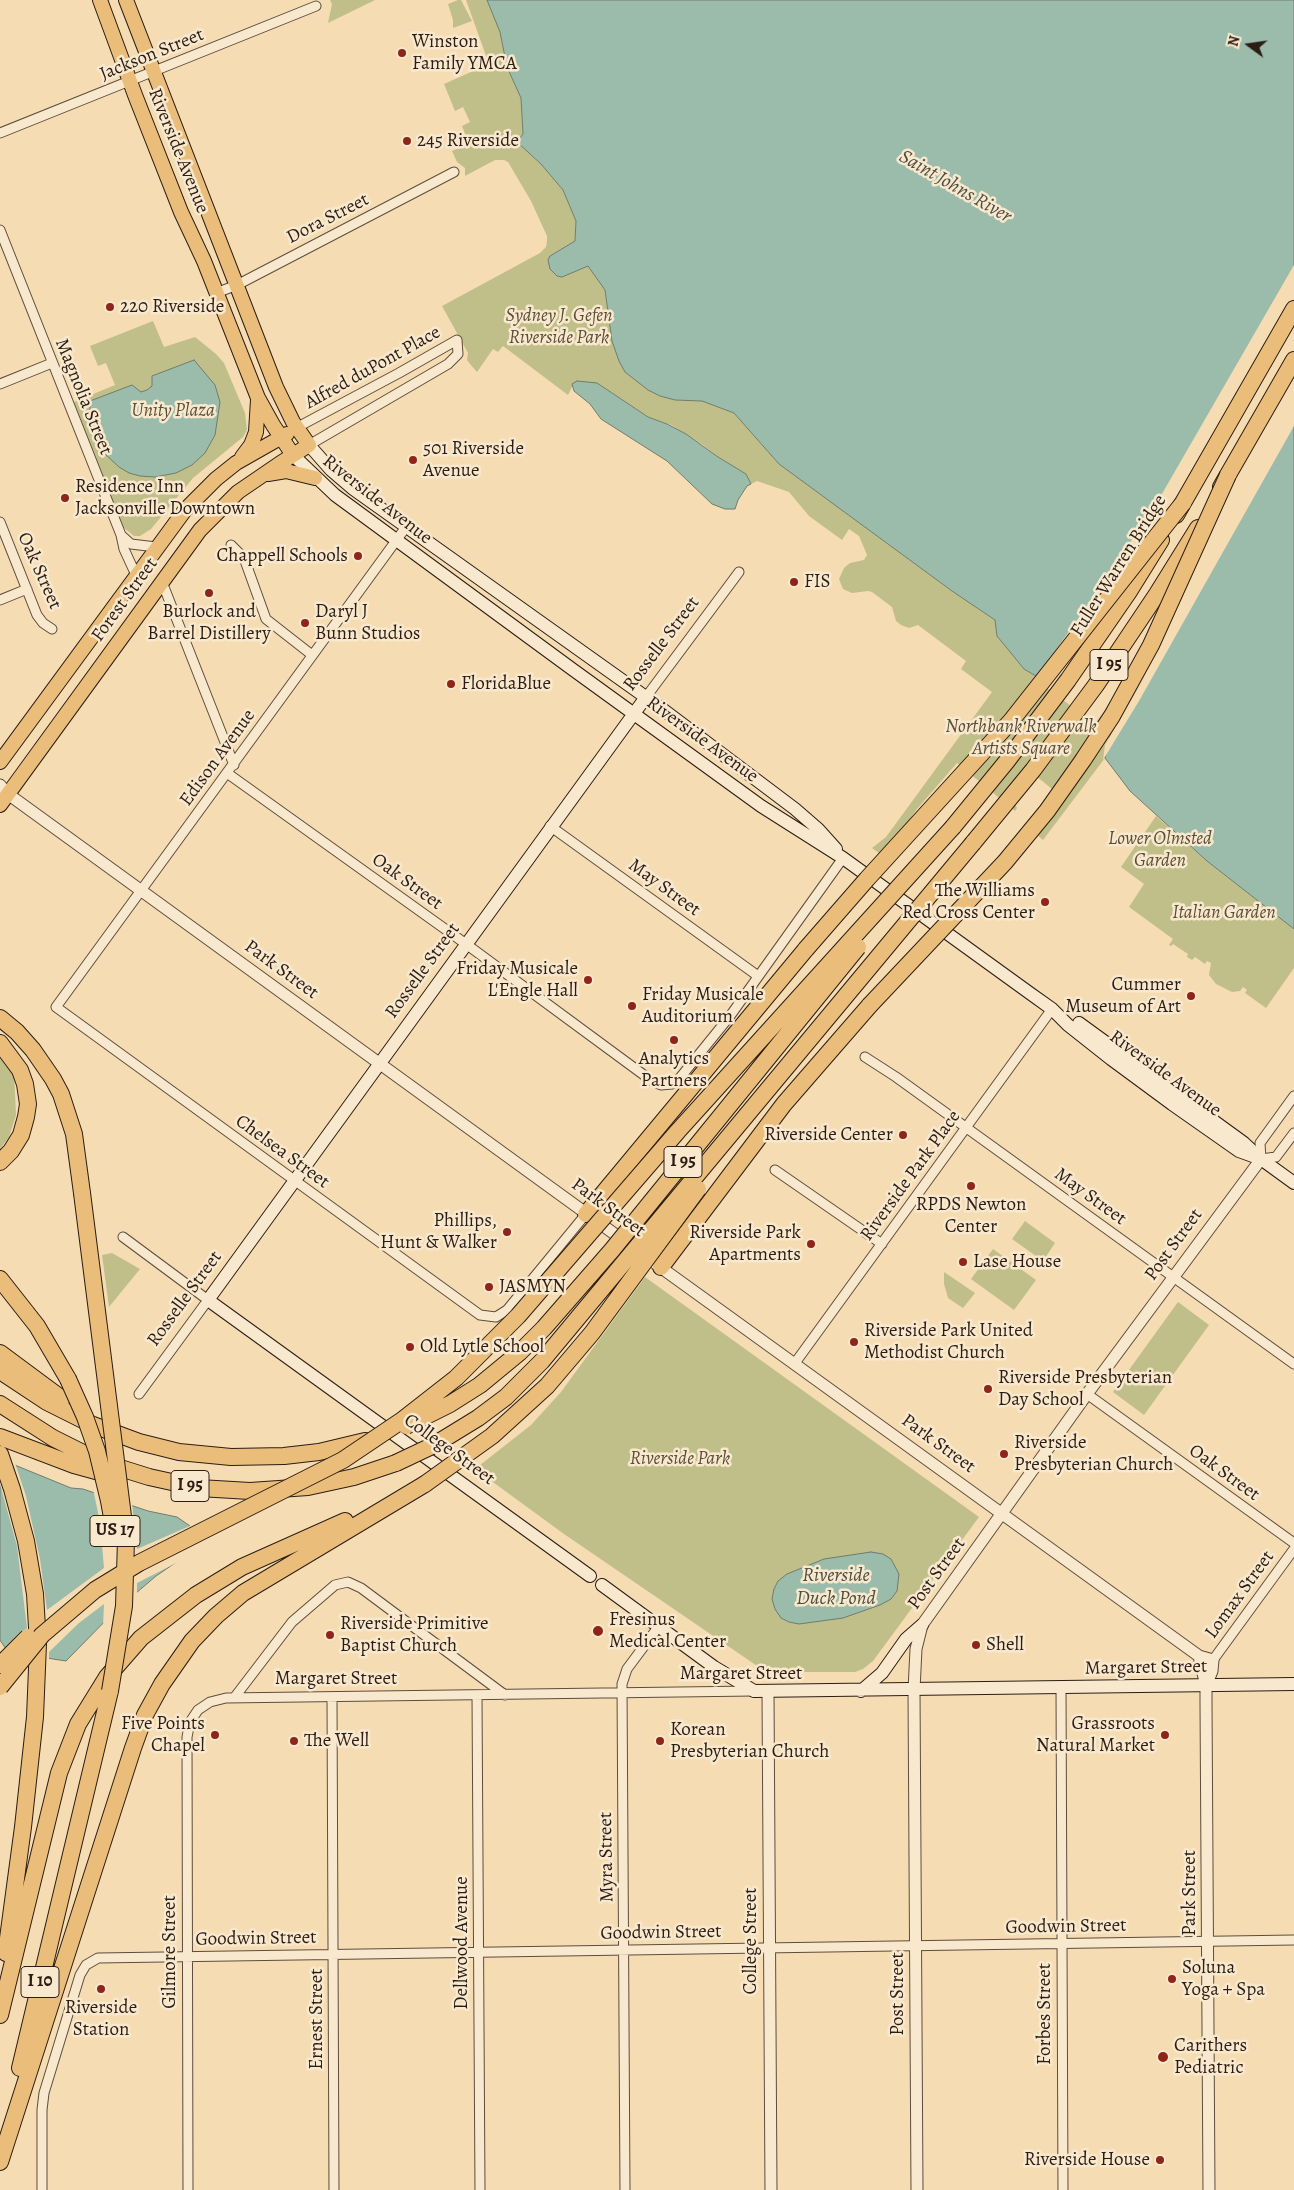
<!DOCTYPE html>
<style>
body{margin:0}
#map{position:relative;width:1294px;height:2190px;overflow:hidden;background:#f5dcb3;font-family:Alegreya,serif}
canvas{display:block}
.north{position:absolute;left:1224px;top:20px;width:50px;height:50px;-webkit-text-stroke:4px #f8e8ce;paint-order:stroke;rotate:284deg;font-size:14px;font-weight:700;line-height:20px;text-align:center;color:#2c1d14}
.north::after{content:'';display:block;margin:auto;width:18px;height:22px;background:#2c1d14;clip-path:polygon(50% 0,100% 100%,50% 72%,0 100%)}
</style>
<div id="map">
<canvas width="1294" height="2190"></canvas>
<div class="north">N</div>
</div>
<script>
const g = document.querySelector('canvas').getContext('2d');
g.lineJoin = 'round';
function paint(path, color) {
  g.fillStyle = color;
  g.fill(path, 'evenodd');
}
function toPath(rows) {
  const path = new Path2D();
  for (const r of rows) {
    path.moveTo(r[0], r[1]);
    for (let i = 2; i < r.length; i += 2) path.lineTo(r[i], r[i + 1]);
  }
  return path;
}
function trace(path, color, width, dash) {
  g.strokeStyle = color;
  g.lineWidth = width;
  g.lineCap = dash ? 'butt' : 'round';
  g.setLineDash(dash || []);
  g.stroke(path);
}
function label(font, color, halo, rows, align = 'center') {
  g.font = font + ' Alegreya,serif';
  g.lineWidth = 5;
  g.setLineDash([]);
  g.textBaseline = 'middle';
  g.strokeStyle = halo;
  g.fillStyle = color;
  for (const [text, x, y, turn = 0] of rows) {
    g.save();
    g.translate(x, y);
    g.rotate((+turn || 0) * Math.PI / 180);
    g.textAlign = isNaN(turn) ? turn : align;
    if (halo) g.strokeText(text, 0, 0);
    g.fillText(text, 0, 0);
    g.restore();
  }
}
const green = toPath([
 [330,0,375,0,328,23,332,4],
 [458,0,461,0,472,21,453,28,453,20,448,4],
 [466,0,487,0,500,32,507,67,521,98,523,134,517,142,541,164,563,190,576,221,575,241,550,256,562,277,588,265,605,290,612,341,675,400,702,401,734,413,779,464,952,591,995,620,997,636,1024,669,1036,676,1111,732,1105,758,1043,840,1027,826,1052,789,1030,771,1012,799,1017,808,1015,811,957,763,917,809,883,856,872,848,886,837,992,692,961,669,966,661,918,625,909,628,901,625,896,621,892,607,872,592,868,591,852,593,843,589,839,579,844,568,850,563,864,560,867,555,859,536,849,529,842,540,809,516,789,492,757,481,751,484,746,474,718,457,703,445,671,425,648,417,597,383,572,387,568,395,503,346,498,352,493,349,477,372,470,364,467,360,468,353,442,306,540,253,546,247,547,241,547,236,531,201,508,162,504,160,495,160,465,176,465,168,457,162,452,151,469,144,462,126,470,122,463,107,455,111,444,84,489,64],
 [153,321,164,347,195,337,216,354,224,363,245,413,247,430,243,437,193,478,151,529,140,536,134,536,123,527,74,402,115,385,106,363,98,366,90,346],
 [1156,816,1207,861,1294,929,1294,968,1266,1008,1245,993,1247,990,1243,987,1240,991,1232,992,1216,984,1209,975,1211,963,1207,961,1205,964,1195,957,1192,960,1187,957,1188,954,1173,944,1171,946,1169,945,1173,939,1129,907,1144,884,1121,867],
 [0,1052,14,1071,16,1115,9,1137,0,1149],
 [1025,1221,1055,1243,1043,1261,1012,1239],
 [993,1249,1036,1280,1014,1310,971,1279],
 [112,1253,140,1269,109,1307,102,1255],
 [944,1272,975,1293,963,1308,948,1298,944,1284],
 [645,1277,979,1517,873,1661,863,1669,855,1672,766,1672,564,1534,475,1469,531,1425,561,1392],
 [1178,1302,1209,1325,1144,1415,1113,1392]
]);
const water = toPath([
 [487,0,1294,0,1294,929,1207,861,1130,791,1105,758,1111,732,1036,676,1024,669,997,636,995,620,952,591,779,464,734,413,702,401,675,400,660,396,648,390,625,372,619,361,612,341,605,290,588,266,562,277,557,276,550,269,548,260,550,256,575,241,576,221,563,190,541,164,517,142,523,134,521,98,507,67,500,32,487,0],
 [194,360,215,385,220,402,215,435,205,453,192,465,176,473,155,477,140,476,129,473,119,467,105,454,95,440,90,423,90,401,132,385,141,392,147,390,152,386,152,376,194,360],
 [577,381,597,383,648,417,667,424,686,434,718,457,746,474,751,484,747,486,738,500,735,509,725,509,712,504,667,461,601,419,590,404,574,391,572,384,577,381],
 [0,1459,71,1488,83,1489,148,1511,177,1517,190,1526,181,1559,156,1576,115,1611,66,1661,8,1652,0,1640,0,1459],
 [871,1552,883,1554,891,1559,899,1574,897,1591,891,1599,880,1605,843,1618,799,1624,789,1622,781,1618,775,1609,772,1599,774,1589,778,1581,787,1574,824,1559,871,1552]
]);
const pier = toPath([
 [1294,265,1294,426,1139,701,1103,760,1105,745,1145,676,1106,740,1120,688,1095,724,1035,679,1092,599,1159,499],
 [0,1457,15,1463,26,1496,40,1559,47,1610,104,1568,100,1522,93,1489,132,1503,137,1549,192,1525,195,1531,192,1551,186,1558,137,1583,137,1595,103,1627,104,1604,79,1623,49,1652,49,1661,34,1662,3,1651,27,1628,17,1546,0,1484]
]);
const minor = toPath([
 [0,133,316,6],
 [0,230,121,535,124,549,136,575],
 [216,293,237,285,454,172],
 [0,384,52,363],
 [296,428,399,373,457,340,458,354,448,364,309,445],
 [0,522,37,615,43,623,52,629],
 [406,527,56,1007,480,1315,496,1317,507,1310,586,1214],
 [121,535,131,544,156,547],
 [231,545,244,558,266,619,312,655],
 [162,582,234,765],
 [0,600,27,589],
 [646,697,739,572],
 [227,773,466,944,652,1081,661,1085,672,1084,679,1079,730,1016,843,858],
 [550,826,758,976],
 [865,1057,896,1077,1294,1364],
 [1294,1096,1260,1143,1261,1159,1276,1157,1294,1133],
 [775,1170,882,1244],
 [123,1237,208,1300,139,1394],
 [795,1363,1052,1009],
 [1087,1394,1294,1543],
 [1213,1660,1294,1549],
 [1061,1687,1063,2190],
 [477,1695,480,2190],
 [234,1698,292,1622,335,1585,348,1582,361,1588,505,1695],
 [332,1698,334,2190],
 [42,2190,42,2110,44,2093,80,1975,86,1965,98,1958,1294,1940],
 [188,2190,187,1737,190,1722,198,1710,210,1702,226,1698,754,1691],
 [625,2190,622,1684,627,1669,659,1626]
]);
const tertiary = toPath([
 [0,785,8,794,627,1243],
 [656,1264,1199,1656,1213,1660,1212,1671,1206,1686],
 [1199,1656,1206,1686,1206,1702,1209,2190],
 [768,1692,771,2190],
 [917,2190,914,1690,916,1649,922,1625,1087,1394,1261,1159]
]);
const secondary = toPath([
 [309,445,331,470,352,488,661,708,795,809,818,829,836,849],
 [293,455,335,495,572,669,761,806,843,858,1031,994,1052,1009,1068,1025,1111,1059,1172,1104,1239,1151,1261,1159],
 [1079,1023,1244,1143,1261,1159,1294,1183],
 [590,1576,208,1300,646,697],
 [602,1585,714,1667,754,1691,1294,1684],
 [861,1691,882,1673,906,1639,922,1625]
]);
const primary = toPath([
 [100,0,135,95,181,212,204,261,258,398,273,425,293,455],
 [242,457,251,445,256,432,258,400],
 [268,474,286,471,315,478],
 [0,762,185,510,216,479,236,463,287,434],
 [0,805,200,530,238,492,279,464,309,445,293,422,276,387,126,0]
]);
const motorway = toPath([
 [1221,487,1294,360],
 [1176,515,1294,309],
 [953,827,1007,761,1068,680,1128,593,1161,540],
 [973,843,1033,770,1096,685,1157,594,1198,528],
 [0,1018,17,1032,33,1050,53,1079,61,1094,74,1134,82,1193],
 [0,1043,20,1070,25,1084,28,1104,26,1117,21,1135,11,1151,0,1162],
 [586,1214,806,949],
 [661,1267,784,1104,870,1005],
 [0,1279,37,1326,68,1379],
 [0,1353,62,1399],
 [0,1371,47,1402,93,1425,139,1442,179,1452,231,1457,284,1456,319,1452,365,1441],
 [0,1404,53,1438,101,1462,149,1477,199,1488,250,1491,308,1487,354,1477,396,1463],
 [0,1437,74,1465,114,1476],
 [0,1454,12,1489,26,1541,35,1594,38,1644,35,1717,23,1827,6,1953],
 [0,2015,59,1773,78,1724,107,1677,141,1638,196,1595,242,1567,345,1521],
 [20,2068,110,1691],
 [0,2162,133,1748,145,1715,162,1684,192,1641,216,1616,243,1593,425,1484]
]);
const motorwayBridge = toPath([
 [806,949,867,879,1011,721,1183,503],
 [870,1005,1005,862,1047,811,1083,760,1112,716,1151,645,1228,475],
 [82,1193,126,1540,124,1606,110,1691],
 [68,1379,85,1417,97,1451,109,1501,116,1539],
 [406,1426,450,1404,480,1385,520,1352,544,1328,612,1250,858,947],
 [396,1463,434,1445,478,1418,506,1397,542,1361,973,843],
 [425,1484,492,1436,547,1386,592,1333,698,1189],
 [0,1665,28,1637],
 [0,1687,42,1635,95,1590,139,1563,343,1460,401,1421,456,1378,518,1316,678,1131,953,827]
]);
const markers = [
 [402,53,5,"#8f2418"],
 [407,141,5,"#8f2418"],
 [110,307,5,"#8f2418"],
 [413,460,5,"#8f2418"],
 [65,498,5,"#8f2418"],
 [358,556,5,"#8f2418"],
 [794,582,5,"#8f2418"],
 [209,593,5,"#8f2418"],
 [305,623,5,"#8f2418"],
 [451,684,5,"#8f2418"],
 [1045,902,5,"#8f2418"],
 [588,980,5,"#8f2418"],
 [1191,996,5,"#8f2418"],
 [632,1006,5,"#8f2418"],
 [674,1040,5,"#8f2418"],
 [903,1135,5,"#8f2418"],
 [971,1186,5,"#8f2418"],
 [507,1232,5,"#8f2418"],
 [811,1244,5,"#8f2418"],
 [963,1262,5,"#8f2418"],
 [489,1287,5,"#8f2418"],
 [854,1342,5,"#8f2418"],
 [410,1347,5,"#8f2418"],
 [988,1389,5,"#8f2418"],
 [1004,1454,5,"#8f2418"],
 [598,1631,6,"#8f2418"],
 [330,1635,5,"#8f2418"],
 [976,1645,5,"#8f2418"],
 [215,1735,5,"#8f2418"],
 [1165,1735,5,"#8f2418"],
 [294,1741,5,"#8f2418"],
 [660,1741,5,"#8f2418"],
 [1172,1979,5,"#8f2418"],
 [101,1989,5,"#8f2418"],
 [1163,2057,6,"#8f2418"],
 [1160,2160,5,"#8f2418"]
];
const shields = [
 [1109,665,38],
 [683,1162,38],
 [190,1486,38],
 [115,1531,50],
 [40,1982,38]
];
const shieldNames = [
 ["I 95",1109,665],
 ["I 95",683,1162],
 ["I 95",190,1486],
 ["US 17",115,1531],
 ["I 10",40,1982]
];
const poiNames = [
 ["Winston",412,42],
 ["Family YMCA",412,64],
 ["245 Riverside",417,141],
 ["220 Riverside",120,307],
 ["501 Riverside",423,449],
 ["Avenue",423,471],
 ["Residence Inn",75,487],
 ["Jacksonville Downtown",75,509],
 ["Chappell Schools",348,556,"right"],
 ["FIS",804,582],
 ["Burlock and",209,612,"center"],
 ["Barrel Distillery",209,634,"center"],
 ["Daryl J",315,612],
 ["Bunn Studios",315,634],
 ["FloridaBlue",461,684],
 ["The Williams",1035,891,"right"],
 ["Red Cross Center",1035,913,"right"],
 ["Friday Musicale",578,969,"right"],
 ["L'Engle Hall",578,991,"right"],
 ["Cummer",1181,985,"right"],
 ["Museum of Art",1181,1007,"right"],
 ["Friday Musicale",642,995],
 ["Auditorium",642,1017],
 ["Analytics",674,1059,"center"],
 ["Partners",674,1081,"center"],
 ["Riverside Center",893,1135,"right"],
 ["RPDS Newton",971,1205,"center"],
 ["Center",971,1227,"center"],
 ["Phillips,",497,1221,"right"],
 ["Hunt & Walker",497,1243,"right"],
 ["Riverside Park",801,1233,"right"],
 ["Apartments",801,1255,"right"],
 ["Lase House",973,1262],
 ["JASMYN",499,1287],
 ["Riverside Park United",864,1331],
 ["Methodist Church",864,1353],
 ["Old Lytle School",420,1347],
 ["Riverside Presbyterian",998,1378],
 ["Day School",998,1400],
 ["Riverside",1014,1443],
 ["Presbyterian Church",1014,1465],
 ["Fresinus",609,1620],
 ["Medical Center",609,1642],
 ["Riverside Primitive",340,1624],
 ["Baptist Church",340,1646],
 ["Shell",986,1645],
 ["Five Points",205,1724,"right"],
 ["Chapel",205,1746,"right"],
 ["Grassroots",1155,1724,"right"],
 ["Natural Market",1155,1746,"right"],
 ["Korean",670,1730],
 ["Presbyterian Church",670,1752],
 ["The Well",304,1741],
 ["Soluna",1182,1968],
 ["Yoga + Spa",1182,1990],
 ["Riverside",101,2008,"center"],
 ["Station",101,2030,"center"],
 ["Carithers",1174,2046],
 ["Pediatric",1174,2068],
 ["Riverside House",1150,2160,"right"]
];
const streetNames = [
 ["Jackson Street",152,55,-22],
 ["Riverside Avenue",178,151,68],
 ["Dora Street",328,219,-27],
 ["Alfred duPont Place",373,368,-29],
 ["Magnolia Street",83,397,68],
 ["Riverside Avenue",377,500,38],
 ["Fuller Warren Bridge",1119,566,-58],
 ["Oak Street",39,571,66],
 ["Forest Street",125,600,-54],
 ["Rosselle Street",662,644,-53],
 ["Riverside Avenue",702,740,36],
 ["Edison Avenue",218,758,-54],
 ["Oak Street",407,882,36],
 ["May Street",664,888,36],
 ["Park Street",281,970,36],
 ["Rosselle Street",423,971,-54],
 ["Riverside Avenue",1165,1074,36],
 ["Chelsea Street",282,1152,36],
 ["Riverside Park Place",911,1176,-54],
 ["May Street",1090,1197,36],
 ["Park Street",608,1208,36],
 ["Post Street",1174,1245,-54],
 ["Rosselle Street",185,1299,-54],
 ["Park Street",938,1444,36],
 ["College Street",449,1450,36],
 ["Oak Street",1224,1473,36],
 ["Post Street",937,1574,-54],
 ["Lomax Street",1240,1595,-54],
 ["Margaret Street",1146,1668,-1],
 ["Margaret Street",741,1674],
 ["Margaret Street",336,1679],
 ["Myra Street",607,1857,-91],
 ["Park Street",1190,1893,-90],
 ["Goodwin Street",1066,1927,-1],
 ["Goodwin Street",661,1933,-1],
 ["Goodwin Street",256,1939,-1],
 ["College Street",751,1941,-90],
 ["Dellwood Avenue",462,1943,-90],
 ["Gilmore Street",170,1952,-90],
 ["Post Street",898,1994,-90],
 ["Forbes Street",1045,2014,-90],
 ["Ernest Street",317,2019,-90]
];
const parkNames = [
 ["Sydney J. Gefen",559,316],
 ["Riverside Park",559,338],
 ["Unity Plaza",173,411],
 ["Northbank Riverwalk",1021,727],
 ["Artists Square",1021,749],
 ["Lower Olmsted",1160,839],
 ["Garden",1160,861],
 ["Italian Garden",1224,913],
 ["Riverside Park",680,1459]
];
const waterNames = [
 ["Saint Johns River",955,187,30],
 ["Riverside",836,1576],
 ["Duck Pond",836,1599]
];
paint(green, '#c1bf89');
paint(water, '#9cbcab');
trace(water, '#6f7c6f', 1);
paint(pier, '#f5dcb3');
trace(minor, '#5e4d3c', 11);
trace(tertiary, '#5e4d3c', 13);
trace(secondary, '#2c1d14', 14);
trace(primary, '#2c1d14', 16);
trace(motorway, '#2c1d14', 18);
trace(minor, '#f8e8ce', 9);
trace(tertiary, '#f8e8ce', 11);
trace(secondary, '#f8e8ce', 12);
trace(primary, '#eabe7a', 14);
trace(motorway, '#eabe7a', 16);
trace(motorwayBridge, '#2c1d14', 18, []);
trace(motorwayBridge, '#eabe7a', 16);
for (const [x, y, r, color] of markers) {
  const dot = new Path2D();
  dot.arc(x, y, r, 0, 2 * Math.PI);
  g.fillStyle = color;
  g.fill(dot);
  trace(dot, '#f8e8ce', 2);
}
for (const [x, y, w] of shields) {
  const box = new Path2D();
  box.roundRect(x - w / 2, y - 15.5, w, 31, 4);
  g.fillStyle = '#f8e8ce';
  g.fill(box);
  trace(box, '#2c1d14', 1);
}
label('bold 18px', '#2c1d14', null, shieldNames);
label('19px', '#2c1d14', '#f8e8ce', poiNames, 'left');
label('19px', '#2c1d14', '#f8e8ce', streetNames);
label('italic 19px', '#594e37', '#f8e8ce', parkNames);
label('italic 20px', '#4e4d41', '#f8e8ce', waterNames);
</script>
